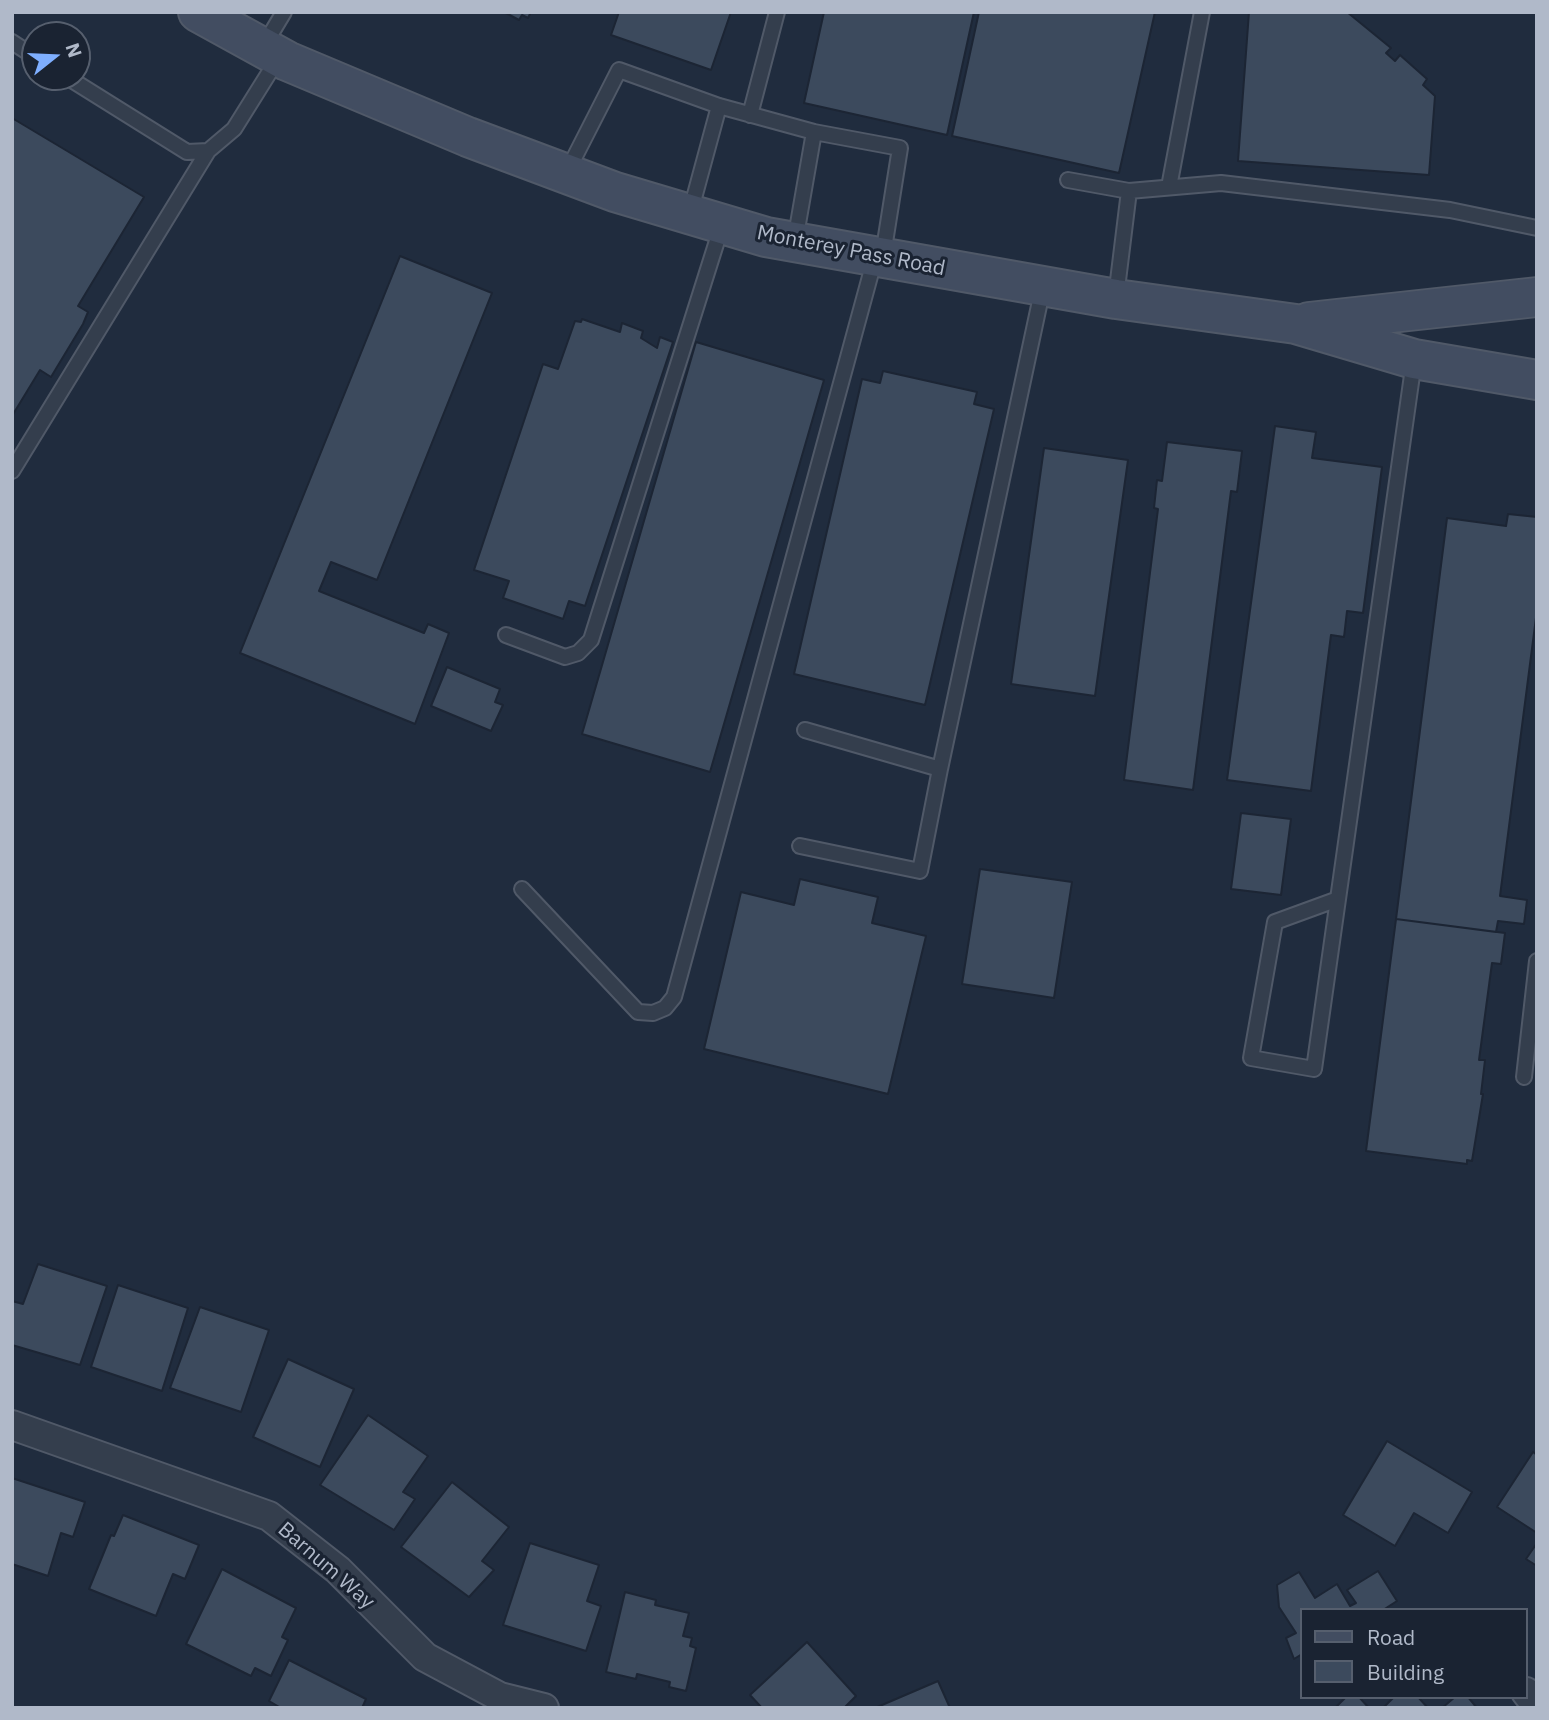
<!DOCTYPE html>
<style>
body{margin:0}
#map{position:relative;width:1549px;height:1720px;overflow:hidden;background:#202c3e;font-family:"IBM Plex Sans",sans-serif}
canvas{display:block}
.frame{position:absolute;inset:0;border:14px solid #b0b9c9;pointer-events:none}
.legend{position:absolute;left:1300px;top:1608px;width:228px;height:91px;box-sizing:border-box;background:#1a2332;border:2px solid #565f6e;margin:0;padding:9px 12px;list-style:none;font-size:21px;color:#b0b9c9}
.legend li{display:flex;align-items:center;gap:14px;height:35px}
.legend b{width:35px;border:2px solid #565f6e}
.north{position:absolute;left:21px;top:21px;width:70px;height:70px;box-sizing:border-box;background:#1a2332;border:2px solid #565f6e;border-radius:50%;rotate:72deg;font-size:19px;font-weight:700;line-height:28px;text-align:center;color:#b0b9c9}
.north::after{content:'';display:block;margin:auto;width:24px;height:32px;background:#7fafff;clip-path:polygon(50% 0,100% 100%,50% 72%,0 100%)}
</style>
<div id="map">
<canvas width="1549" height="1720"></canvas>
<div class="frame"></div>
<ul class="legend">
<li><b style="height:9px;background:#424d61"></b>Road</li>
<li><b style="height:19px;background:#3c4a5d"></b>Building</li>
</ul>
<div class="north">N</div>
</div>
<script>
const g = document.querySelector('canvas').getContext('2d');
g.lineJoin = 'round';
function paint(path, color) {
  g.fillStyle = color;
  g.fill(path, 'evenodd');
}
function toPath(rows) {
  const path = new Path2D();
  for (const r of rows) {
    path.moveTo(r[0], r[1]);
    for (let i = 2; i < r.length; i += 2) path.lineTo(r[i], r[i + 1]);
  }
  return path;
}
function trace(path, color, width, dash) {
  g.strokeStyle = color;
  g.lineWidth = width;
  g.lineCap = dash ? 'butt' : 'round';
  g.setLineDash(dash || []);
  g.stroke(path);
}
function label(font, color, halo, rows, align = 'center') {
  g.font = font + ' "IBM Plex Sans",sans-serif';
  g.lineWidth = 6;
  g.setLineDash([]);
  g.textBaseline = 'middle';
  g.strokeStyle = halo;
  g.fillStyle = color;
  for (const [text, x, y, turn = 0] of rows) {
    g.save();
    g.translate(x, y);
    g.rotate((+turn || 0) * Math.PI / 180);
    g.textAlign = isNaN(turn) ? turn : align;
    if (halo) g.strokeText(text, 0, 0);
    g.fillText(text, 0, 0);
    g.restore();
  }
}
const building = toPath([
 [504,12,531,12,528,18,522,15,519,20,504,12],
 [619,12,731,12,711,70,611,35,619,12],
 [824,12,974,12,947,135,804,103,824,12],
 [979,12,1155,12,1119,173,952,136,979,12],
 [1249,12,1347,12,1391,48,1386,53,1395,61,1400,55,1427,79,1423,85,1435,96,1429,175,1238,161,1249,12],
 [12,118,144,197,78,306,88,312,83,324,51,377,40,370,12,416,12,118],
 [400,256,492,293,377,580,331,562,319,591,424,633,428,624,449,633,415,724,240,653,400,256],
 [582,319,620,332,622,323,643,331,641,338,657,348,660,337,673,342,585,606,569,601,563,619,503,598,509,581,474,570,543,364,558,369,575,321,581,322,582,319],
 [696,342,824,380,710,772,582,734,696,342],
 [883,371,977,392,974,404,994,409,925,705,794,674,862,379,880,383,883,371],
 [1275,426,1316,432,1312,458,1382,467,1363,613,1347,611,1344,637,1331,635,1311,791,1227,780,1275,426],
 [1167,442,1242,451,1237,492,1231,491,1193,790,1124,780,1158,509,1154,508,1157,480,1162,481,1167,442],
 [1044,448,1128,460,1095,696,1011,684,1044,448],
 [1508,514,1537,517,1537,610,1500,896,1527,900,1524,924,1498,921,1496,932,1396,919,1447,518,1506,526,1508,514],
 [447,667,500,689,495,702,503,705,491,731,431,706,447,667],
 [1241,813,1291,819,1281,895,1231,889,1241,813],
 [980,869,1072,882,1054,998,962,984,980,869],
 [800,879,878,897,872,923,926,936,888,1094,704,1049,741,892,794,905,800,879],
 [1396,919,1505,933,1501,964,1492,963,1479,1060,1485,1060,1481,1094,1483,1094,1472,1161,1467,1160,1467,1164,1366,1151,1396,919],
 [38,1264,107,1286,80,1365,12,1345,12,1301,23,1304,38,1264],
 [118,1285,188,1308,162,1391,91,1367,118,1285],
 [200,1307,269,1330,241,1412,170,1388,200,1307],
 [288,1359,354,1389,320,1467,253,1437,288,1359],
 [368,1415,428,1456,403,1492,415,1499,394,1530,320,1485,368,1415],
 [1387,1441,1472,1492,1448,1533,1414,1513,1395,1546,1343,1515,1387,1441],
 [1533,1452,1537,1455,1537,1533,1497,1507,1533,1452],
 [12,1478,85,1502,73,1537,61,1533,48,1576,12,1564,12,1478],
 [452,1482,509,1527,482,1561,494,1570,469,1597,401,1547,452,1482],
 [123,1515,199,1545,185,1579,173,1574,156,1616,89,1589,111,1535,114,1536,123,1515],
 [530,1543,599,1565,587,1601,601,1606,586,1651,503,1625,530,1543],
 [1537,1543,1537,1566,1526,1559,1537,1543],
 [222,1569,296,1608,282,1637,288,1640,271,1676,255,1668,251,1676,186,1644,222,1569],
 [1378,1571,1397,1601,1383,1610,1302,1610,1302,1654,1294,1659,1286,1638,1296,1633,1279,1607,1277,1585,1299,1572,1315,1598,1337,1584,1350,1606,1356,1603,1347,1590,1378,1571],
 [625,1592,656,1600,655,1605,689,1613,683,1636,692,1638,690,1646,696,1648,686,1691,669,1687,670,1682,637,1674,636,1679,606,1672,625,1592],
 [807,1642,856,1696,844,1708,762,1708,750,1695,807,1642],
 [289,1660,366,1699,362,1708,281,1708,269,1701,289,1660],
 [938,1681,950,1708,875,1708,938,1681],
 [1346,1697,1359,1697,1369,1708,1335,1708,1346,1697],
 [1394,1697,1418,1697,1428,1708,1383,1708,1394,1697],
 [1455,1697,1468,1697,1477,1708,1442,1708,1455,1697]
]);
const service = toPath([
 [12,42,35,57],
 [263,47,284,12],
 [67,77,187,152,208,151,234,129,279,57],
 [750,115,777,12],
 [567,172,619,70,719,106,814,132,900,148,883,255],
 [1068,180,1129,191],
 [1169,187,1202,12],
 [690,213,719,106],
 [795,241,814,132],
 [1116,297,1129,191,1221,183,1450,210,1537,228],
 [12,471,208,151],
 [506,635,565,657,578,653,591,640,722,225],
 [940,769,1043,287],
 [800,846,920,871,940,769,805,730],
 [522,889,638,1012,653,1013,665,1008,674,997,875,258],
 [1338,899,1275,922,1251,1058,1314,1069,1414,361],
 [1524,1077,1537,961]
]);
const minor = toPath([
 [12,1425,269,1516,338,1570,425,1657,500,1697,544,1708],
 [1526,1692,1537,1706]
]);
const secondary = toPath([
 [198,12,287,61,468,137,615,192,766,237,1116,299,1296,324,1414,359,1537,380],
 [1309,322,1537,297]
]);
const streetNames = [
 ["Monterey Pass Road",851,251,11],
 ["Barnum Way",326,1566,41]
];
paint(building, '#3c4a5d');
trace(building, '#1c2534', 2);
trace(service, '#505968', 18);
trace(minor, '#505968', 32);
trace(secondary, '#505968', 42);
trace(service, '#343e4d', 14);
trace(minor, '#343e4d', 28);
trace(secondary, '#424d61', 38);
label('21px', '#b0b9c9', '#1a2332', streetNames);
</script>
